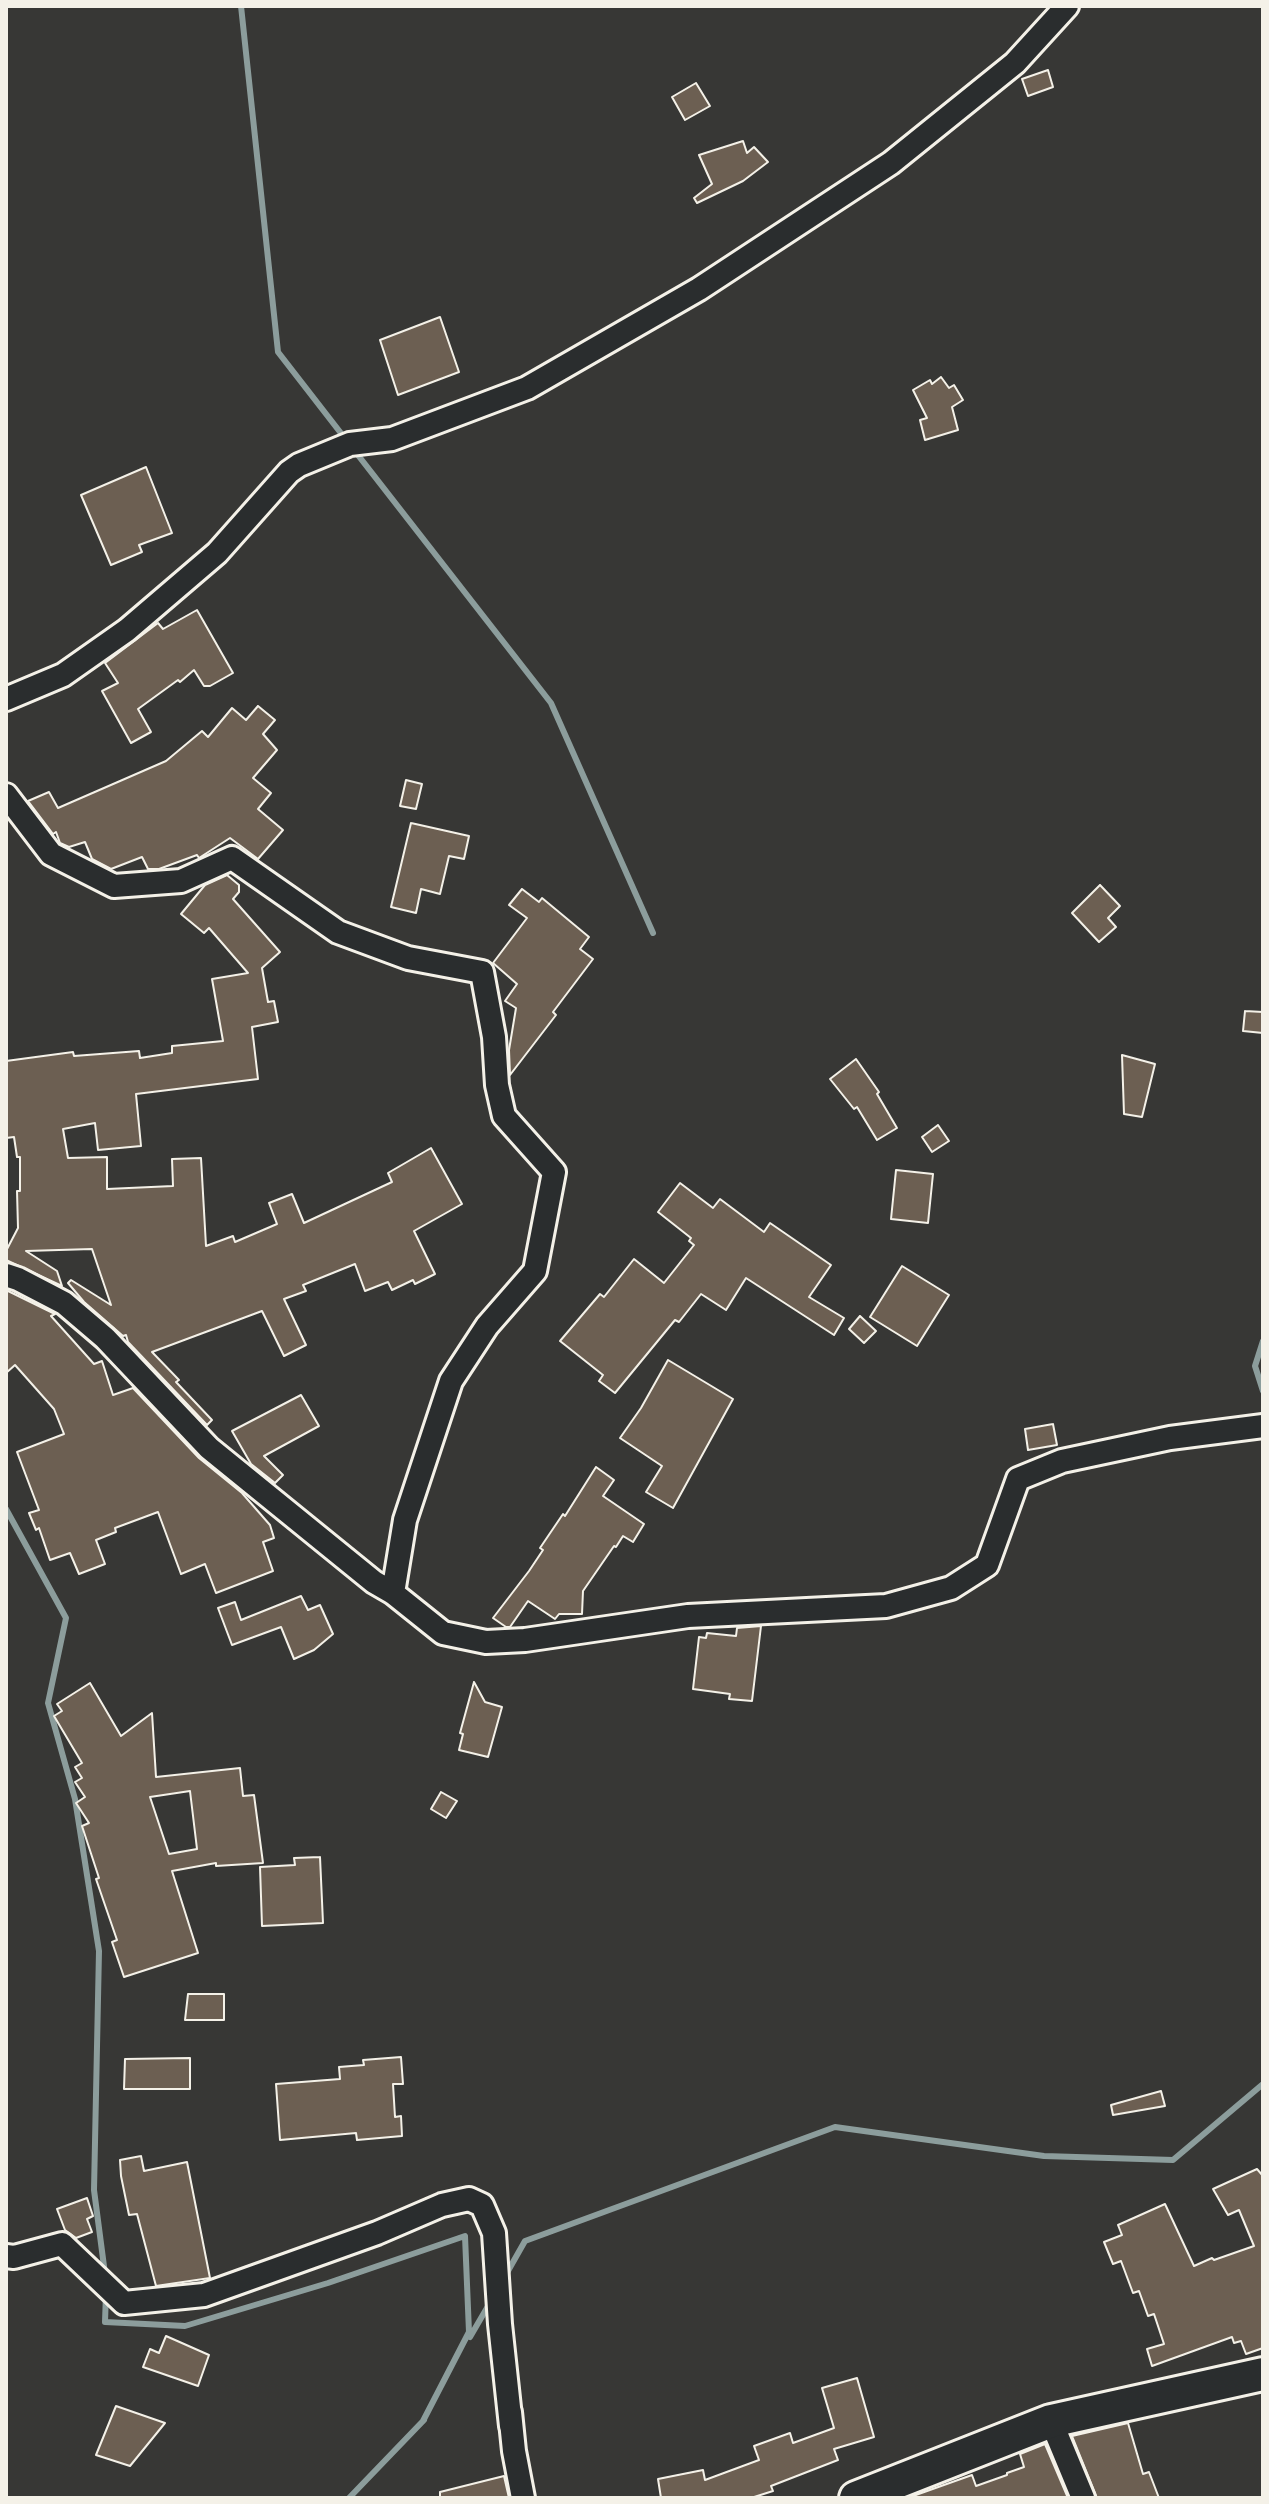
<!DOCTYPE html>
<style>
body{margin:0}
#map{position:relative;width:1269px;height:2504px;overflow:hidden;background:#373735;font-family:Itim,sans-serif}
canvas{display:block}
.frame{position:absolute;inset:0;border:8px solid #f4f1e8;pointer-events:none}
</style>
<div id="map">
<canvas width="1269" height="2504"></canvas>
<div class="frame"></div>
</div>
<script>
const g = document.querySelector('canvas').getContext('2d');
g.lineJoin = 'round';
function toPath(rows) {
  const path = new Path2D();
  for (const r of rows) {
    path.moveTo(r[0], r[1]);
    for (let i = 2; i < r.length; i += 2) path.lineTo(r[i], r[i + 1]);
  }
  return path;
}
function trace(path, color, width, dash) {
  g.strokeStyle = color;
  g.lineWidth = width;
  g.lineCap = dash ? 'butt' : 'round';
  g.setLineDash(dash || []);
  g.stroke(path);
}
function paint(path, color) {
  g.fillStyle = color;
  g.fill(path, 'evenodd');
}
const stream = toPath([
 [241,6,278,352,347,441],
 [354,450,551,703,653,933],
 [1263,1341,1255,1366,1263,1391],
 [6,1509,66,1618,48,1703,75,1799,99,1951,94,2190,105,2274],
 [504,2278,525,2241,835,2127,1044,2156,1173,2160,1263,2084],
 [106,2293,105,2322,185,2326,328,2283,465,2236,469,2332,423,2421],
 [470,2337,491,2301],
 [349,2498,424,2420]
]);
const building = toPath([
 [1048,70,1053,87,1028,96,1022,79,1048,70],
 [696,83,710,106,685,120,672,97,696,83],
 [743,141,747,153,754,147,768,162,743,181,697,203,694,198,712,184,699,155,743,141],
 [440,317,459,372,398,395,380,340,440,317],
 [941,377,949,388,954,385,963,400,952,407,958,430,925,440,920,420,927,418,913,390,930,380,932,384,941,377],
 [146,467,172,533,139,545,142,552,111,565,81,495,146,467],
 [197,610,233,673,210,686,204,686,194,670,180,682,178,680,138,709,151,732,131,743,102,691,118,683,105,663,158,623,163,629,197,610],
 [258,706,275,720,263,734,277,750,253,778,271,793,258,809,283,830,258,859,230,838,199,858,197,855,159,869,148,869,142,857,111,869,92,859,85,842,69,847,60,843,56,832,53,834,28,801,49,792,58,808,166,761,202,731,208,737,232,708,246,720,258,706],
 [406,780,422,784,416,809,400,806,406,780],
 [411,823,469,836,464,859,449,856,440,894,421,889,416,913,391,907,411,823],
 [227,875,239,885,239,892,233,899,280,952,262,968,268,1002,274,1001,278,1022,252,1027,258,1079,136,1094,141,1146,98,1150,95,1123,63,1129,68,1158,107,1157,107,1189,173,1186,172,1159,201,1158,206,1246,233,1236,235,1242,277,1224,269,1203,292,1194,304,1223,392,1182,388,1173,431,1148,462,1204,414,1231,435,1274,415,1284,413,1280,392,1290,388,1282,365,1291,355,1264,303,1285,306,1291,284,1299,306,1345,284,1356,262,1311,152,1352,179,1380,176,1382,212,1420,207,1425,128,1342,126,1335,123,1336,84,1302,68,1283,71,1280,111,1305,92,1249,26,1251,57,1271,62,1286,6,1260,6,1251,18,1228,17,1191,20,1191,20,1157,17,1157,14,1137,6,1138,6,1061,73,1052,74,1056,139,1051,140,1058,172,1053,172,1046,223,1041,212,979,248,973,209,928,204,933,181,914,205,885,227,875],
 [1100,885,1120,906,1108,918,1116,927,1099,942,1072,913,1100,885],
 [522,889,539,902,542,898,589,937,580,949,593,959,553,1012,556,1015,510,1075,509,1050,516,1008,505,1001,517,984,493,963,527,918,509,905,522,889],
 [1245,1011,1263,1012,1263,1033,1243,1031,1245,1011],
 [1122,1055,1155,1064,1142,1117,1124,1114,1122,1055],
 [856,1059,879,1092,877,1094,897,1128,877,1140,857,1107,854,1109,830,1079,856,1059],
 [938,1125,949,1141,932,1152,922,1137,938,1125],
 [896,1170,933,1174,928,1223,891,1219,896,1170],
 [680,1183,713,1208,720,1199,764,1232,770,1223,831,1265,809,1297,844,1318,834,1335,746,1278,726,1310,701,1294,679,1322,675,1320,615,1393,599,1381,603,1375,560,1341,600,1294,604,1297,634,1259,664,1283,694,1245,689,1241,691,1238,658,1212,680,1183],
 [902,1266,949,1295,917,1346,870,1317,902,1266],
 [6,1290,55,1314,51,1316,94,1364,102,1361,113,1395,133,1388,199,1458,242,1493,270,1525,274,1538,263,1542,273,1571,216,1593,205,1564,181,1574,158,1512,115,1528,116,1532,96,1540,105,1564,79,1574,70,1553,50,1560,39,1528,36,1530,29,1513,39,1510,17,1452,64,1434,54,1409,15,1365,6,1373,6,1290],
 [860,1316,876,1331,864,1343,849,1329,860,1316],
 [668,1360,733,1399,673,1508,646,1492,662,1466,620,1438,641,1408,668,1360],
 [301,1395,319,1426,264,1456,283,1475,275,1483,251,1464,232,1431,301,1395],
 [1053,1424,1057,1445,1028,1450,1025,1429,1053,1424],
 [596,1467,614,1480,603,1496,644,1524,633,1542,623,1536,616,1547,614,1546,583,1591,582,1614,559,1614,555,1619,528,1601,510,1627,506,1627,493,1618,529,1571,543,1550,540,1548,563,1514,565,1516,596,1467],
 [301,1596,308,1610,320,1605,333,1634,314,1650,294,1659,281,1627,232,1645,218,1608,235,1602,241,1620,301,1596],
 [761,1626,752,1701,729,1699,730,1694,693,1689,699,1637,706,1638,707,1633,736,1636,737,1628,761,1626],
 [474,1682,485,1702,502,1707,488,1757,459,1750,463,1734,460,1733,474,1682],
 [90,1683,121,1736,152,1713,156,1777,240,1768,243,1796,254,1795,263,1863,216,1866,216,1863,172,1871,198,1953,124,1977,112,1942,117,1940,96,1879,99,1878,82,1826,89,1823,76,1803,85,1797,75,1782,82,1778,75,1767,82,1763,54,1716,62,1711,57,1704,90,1683],
 [190,1791,197,1849,169,1854,150,1797,190,1791],
 [441,1792,457,1801,446,1818,431,1809,441,1792],
 [320,1857,323,1923,262,1926,260,1867,295,1865,294,1858,320,1857],
 [188,1994,224,1994,224,2020,185,2020,188,1994],
 [401,2057,403,2084,393,2084,395,2117,401,2116,402,2136,357,2140,356,2133,280,2140,276,2084,340,2079,339,2067,364,2065,363,2060,401,2057],
 [190,2058,190,2089,124,2089,125,2059,190,2058],
 [1161,2091,1165,2106,1113,2115,1111,2105,1161,2091],
 [141,2156,144,2171,187,2162,210,2278,156,2286,137,2214,129,2215,121,2176,120,2160,141,2156],
 [1257,2169,1263,2176,1263,2348,1246,2354,1241,2341,1234,2343,1232,2337,1152,2366,1147,2349,1164,2344,1154,2314,1148,2316,1139,2291,1133,2293,1121,2261,1113,2264,1104,2242,1122,2235,1118,2225,1165,2204,1194,2266,1212,2258,1214,2260,1254,2246,1239,2210,1228,2215,1213,2189,1257,2169],
 [87,2198,93,2216,87,2219,92,2232,76,2238,65,2230,57,2209,87,2198],
 [166,2336,209,2355,198,2386,143,2367,150,2349,159,2353,166,2336],
 [857,2378,874,2437,834,2449,838,2460,771,2486,773,2491,751,2498,661,2498,658,2479,703,2470,705,2480,759,2460,754,2446,790,2433,793,2443,834,2428,822,2388,857,2378],
 [116,2406,165,2423,130,2466,96,2455,116,2406],
 [1128,2423,1143,2474,1149,2472,1159,2498,1097,2498,1072,2436,1128,2423],
 [1045,2444,1068,2498,913,2498,913,2496,972,2475,976,2486,1007,2475,1007,2473,1024,2467,1020,2454,1045,2444],
 [504,2476,509,2498,440,2498,440,2492,504,2476]
]);
const street = toPath([
 [6,699,63,675,127,630,217,553,289,472,299,465,350,444,392,439,527,388,699,289,891,163,1015,63,1067,6],
 [6,795,51,854,114,886,181,881,232,858,338,932,408,958,482,972,494,1037,497,1085,504,1116,554,1172,535,1271,487,1326,451,1381,405,1520,393,1593],
 [6,1275,18,1279,64,1303,105,1338,209,1448,374,1582,393,1593,443,1633,486,1642,525,1640,688,1616,886,1606,951,1588,987,1565,1018,1479,1062,1461,1170,1438,1263,1426],
 [6,2256,14,2257,62,2244,124,2303,204,2295,377,2233,442,2205,469,2199,482,2205,494,2233,500,2324,511,2426],
 [510,2412,514,2451,523,2498],
 [1051,2421,1083,2498]
]);
const secondary = toPath([
 [856,2498,1051,2421,1263,2374]
]);
trace(stream, '#8c9d9c', 6);
paint(building, '#6c5f52');
trace(building, '#f4f1e8', 2);
trace(street, '#f4f1e8', 28);
trace(secondary, '#f4f1e8', 38);
trace(street, '#2a2d2e', 22);
trace(secondary, '#2a2d2e', 32);
</script>
